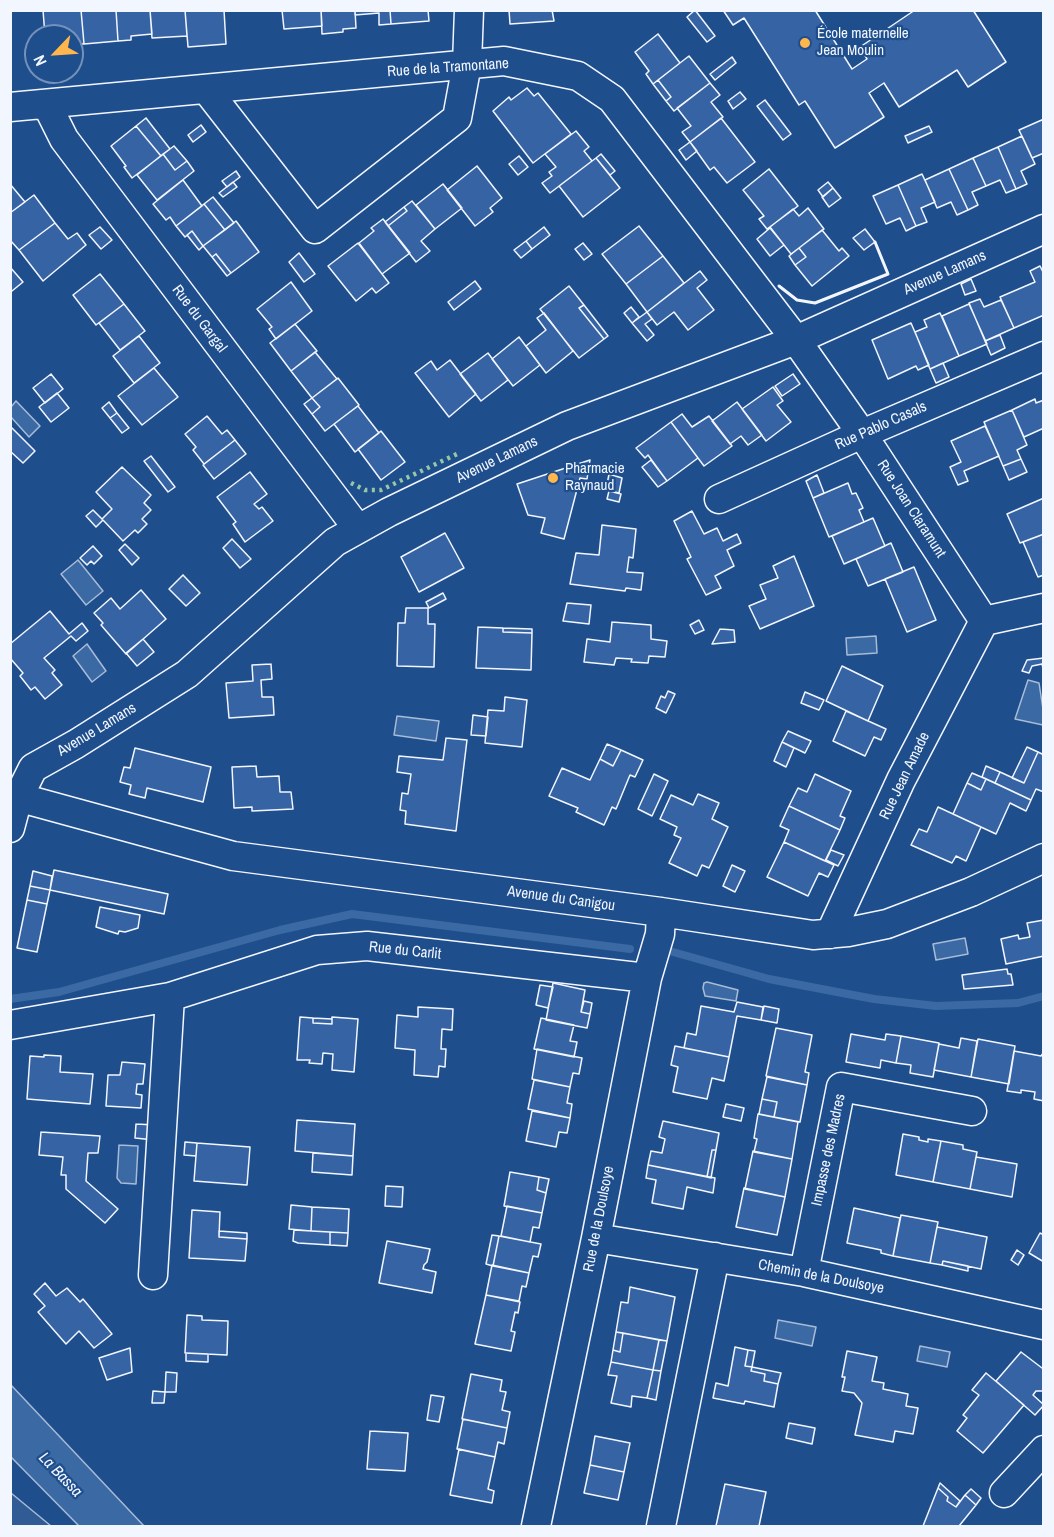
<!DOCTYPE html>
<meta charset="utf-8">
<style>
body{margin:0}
#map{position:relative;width:1054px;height:1537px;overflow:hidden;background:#1f4e8c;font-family:"Archivo Narrow",sans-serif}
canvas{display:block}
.frame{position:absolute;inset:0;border:12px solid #f2f6ff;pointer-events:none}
.north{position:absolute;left:24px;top:24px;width:60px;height:60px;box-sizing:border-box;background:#1f4e8c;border:2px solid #7391ba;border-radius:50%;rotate:245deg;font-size:16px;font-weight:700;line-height:24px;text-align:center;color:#f2f6ff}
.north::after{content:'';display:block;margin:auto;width:21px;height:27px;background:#ffb74d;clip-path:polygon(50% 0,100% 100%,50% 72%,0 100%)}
</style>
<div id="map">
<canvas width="1054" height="1537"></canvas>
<div class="frame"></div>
<div class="north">N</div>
</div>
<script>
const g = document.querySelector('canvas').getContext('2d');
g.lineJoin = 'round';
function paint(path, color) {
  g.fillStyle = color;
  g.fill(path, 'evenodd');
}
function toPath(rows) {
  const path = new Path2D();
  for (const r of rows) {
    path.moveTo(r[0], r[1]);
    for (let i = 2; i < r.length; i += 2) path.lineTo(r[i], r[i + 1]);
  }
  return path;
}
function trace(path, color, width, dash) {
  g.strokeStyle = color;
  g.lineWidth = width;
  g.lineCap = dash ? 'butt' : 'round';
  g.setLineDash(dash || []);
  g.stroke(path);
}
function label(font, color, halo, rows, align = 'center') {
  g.font = font + ' "Archivo Narrow",sans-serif';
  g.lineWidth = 4.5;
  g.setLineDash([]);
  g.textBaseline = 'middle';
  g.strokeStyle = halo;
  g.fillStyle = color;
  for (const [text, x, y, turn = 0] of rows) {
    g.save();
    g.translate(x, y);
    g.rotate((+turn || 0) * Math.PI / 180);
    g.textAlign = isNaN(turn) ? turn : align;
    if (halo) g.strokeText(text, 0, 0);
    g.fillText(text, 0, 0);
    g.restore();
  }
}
const parking = toPath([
 [11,1493,51,1526,11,1526,11,1493]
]);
const water = toPath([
 [16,401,40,426,29,437,11,417,11,407,16,401],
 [78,560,103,591,86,605,61,574,78,560],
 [876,636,877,653,847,655,846,638,876,636],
 [87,644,106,671,92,682,73,656,87,644],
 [1028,680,1039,683,1043,709,1043,725,1015,719,1028,680],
 [397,716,439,721,436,741,394,735,397,716],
 [965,938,968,954,936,960,933,944,965,938],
 [707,982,738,990,736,1001,705,996,703,988,704,983,707,982],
 [119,1145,138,1146,136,1184,121,1183,117,1178,119,1145],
 [778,1320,816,1327,812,1346,775,1338,778,1320],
 [920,1346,950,1352,947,1367,917,1361,920,1346],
 [11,1385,144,1526,79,1526,11,1457,11,1385]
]);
const stream = toPath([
 [673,952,769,979,874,999,936,1006,1018,1003,1044,996],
 [10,999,59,992,280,930,352,914,630,949]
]);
const building = toPath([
 [43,10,81,10,84,44,72,44,72,36,45,36,43,10],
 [81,10,116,10,118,41,84,44,81,10],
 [116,10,150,10,152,34,131,36,131,40,118,41,116,10],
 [150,10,185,10,187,36,152,38,150,10],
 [185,10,224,10,226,44,188,47,185,10],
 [282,10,321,10,322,26,284,29,282,10],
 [321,10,355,10,356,28,343,29,343,32,322,34,321,10],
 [355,10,390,10,391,24,379,25,379,13,355,15,355,10],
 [390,10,428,10,429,21,391,24,390,10],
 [509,10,552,10,554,21,510,24,509,10],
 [695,10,715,36,707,42,687,17,695,10],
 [723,10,815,10,852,69,867,59,860,47,915,10,973,10,1006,62,968,87,957,70,899,107,884,83,869,93,884,117,835,148,805,101,799,105,744,18,733,25,723,10],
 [658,34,680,63,653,84,646,74,649,71,635,52,658,34],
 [689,56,710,83,674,111,666,101,671,97,658,80,689,56],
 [732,57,736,63,715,80,710,74,732,57],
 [658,80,671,97,666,101,653,84,658,80],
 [710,83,720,95,711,102,723,117,690,142,682,132,691,126,677,108,710,83],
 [527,88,534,96,538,93,571,134,533,163,493,111,509,97,511,100,527,88],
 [740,92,746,99,733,109,728,101,740,92],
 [765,100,791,134,783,140,757,106,765,100],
 [146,118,170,149,161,156,136,126,146,118],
 [721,118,755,162,727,183,714,167,710,170,690,142,721,118],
 [1044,119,1044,153,1032,158,1019,130,1044,119],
 [201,125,206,132,193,142,188,135,201,125],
 [136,126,161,156,132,178,124,167,126,166,111,146,136,126],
 [929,126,932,132,908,143,905,136,929,126],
 [576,131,589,147,584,151,592,161,550,193,542,183,552,176,549,172,556,167,545,154,576,131],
 [1022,136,1035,164,1021,171,1027,184,1016,189,998,147,1022,136],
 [690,142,697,151,686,160,679,150,690,142],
 [174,146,187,161,175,170,163,154,174,146],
 [998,147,1016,189,1006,193,1000,180,986,186,973,158,998,147],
 [163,154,175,170,187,161,194,171,157,200,137,175,163,154],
 [601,154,615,171,610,175,596,158,601,154],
 [519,156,528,167,518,175,509,164,519,156],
 [596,158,620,188,583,217,559,186,596,158],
 [973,158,986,186,972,192,978,205,968,210,949,169,973,158],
 [477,166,502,198,490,208,493,212,475,226,447,190,477,166],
 [769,169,798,206,767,229,759,219,764,216,743,190,769,169],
 [949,169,968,210,957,215,951,202,937,208,925,180,949,169],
 [236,171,240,177,227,187,222,181,236,171],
 [922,174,935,202,921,208,927,222,916,226,898,185,922,174],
 [183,180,202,206,176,226,170,217,166,220,153,204,183,180],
 [233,182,237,187,223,197,219,193,233,182],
 [828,182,833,188,823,197,818,190,828,182],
 [10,184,25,202,10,213,10,184],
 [443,184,462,208,435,229,416,205,443,184],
 [898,185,916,226,906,231,900,218,886,224,873,196,898,185],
 [833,188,841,198,829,207,822,197,833,188],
 [34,195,55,223,19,250,10,240,10,213,34,195],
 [213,197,234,223,225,230,204,204,213,197],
 [412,201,435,229,421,241,430,251,416,262,388,226,407,211,404,207,412,201],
 [204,204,225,230,203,246,192,231,185,237,176,226,204,204],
 [404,207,407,211,388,226,385,222,404,207],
 [808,208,824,229,791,254,770,227,793,209,799,216,808,208],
 [383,219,410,253,382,274,359,243,374,231,371,228,383,219],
 [236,221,259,252,231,273,216,254,212,257,203,246,236,221],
 [55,223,68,239,77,233,86,245,43,281,19,250,55,223],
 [639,226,663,256,626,284,602,254,639,226],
 [100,227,112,240,101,249,89,235,100,227],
 [544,227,550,235,532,249,526,241,544,227],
 [770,228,784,245,770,256,757,239,770,228],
 [865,229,875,242,864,250,853,238,865,229],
 [822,230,839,251,842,248,849,256,812,286,795,265,806,257,799,248,822,230],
 [192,231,203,246,199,250,187,235,192,231],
 [526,241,532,249,521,258,514,250,526,241],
 [358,243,389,283,376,293,372,288,356,301,328,266,358,243],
 [583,243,592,254,584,260,575,249,583,243],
 [799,248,806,257,795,265,789,256,799,248],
 [299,253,315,274,304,282,289,262,299,253],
 [216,254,231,273,227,276,212,257,216,254],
 [663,256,684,283,647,312,626,284,663,256],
 [1040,266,1044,274,1044,315,1014,328,1000,297,1035,282,1030,271,1040,266],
 [10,267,23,282,12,291,10,290,10,267],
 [700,271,707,280,697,288,714,310,688,330,674,312,657,325,647,312,700,271],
 [100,274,124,304,96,325,73,295,100,274],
 [971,279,976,291,965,295,961,284,971,279],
 [475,281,481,289,454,310,448,302,475,281],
 [291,282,312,311,276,339,269,329,272,327,257,309,291,282],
 [569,286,584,305,579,308,604,339,579,358,540,309,569,286],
 [980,299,984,307,1001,300,1014,328,985,341,969,303,980,299],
 [124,304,145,331,120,350,99,323,124,304],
 [969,304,987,344,959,356,942,316,969,304],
 [584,305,608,336,604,339,579,308,584,305],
 [631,307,639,317,632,323,624,313,631,307],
 [647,312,652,319,645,324,654,335,647,341,632,323,647,312],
 [544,313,573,351,546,373,526,346,546,330,537,318,544,313],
 [940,313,959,356,930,369,915,332,927,327,924,320,940,313],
 [911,323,929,365,918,370,916,366,888,379,872,340,911,323],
 [295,324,317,351,291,371,270,343,295,324],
 [1000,335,1005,348,991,355,985,341,1000,335],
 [139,336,160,363,134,383,113,356,139,336],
 [519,337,540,365,513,386,492,359,519,337],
 [315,352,337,379,312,398,291,371,315,352],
 [488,353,508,380,481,401,460,374,488,353],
 [450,360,476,394,449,417,415,373,431,361,437,370,450,360],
 [943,363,949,377,936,383,930,369,943,363],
 [154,368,178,397,142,425,118,396,154,368],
 [51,374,63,389,45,403,33,388,51,374],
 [793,374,800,384,782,396,775,386,793,374],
 [338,378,359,405,325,431,312,414,320,407,312,398,338,378],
 [773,387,783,401,777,405,791,422,766,441,742,409,773,387],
 [57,393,69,408,51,422,39,407,57,393],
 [312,398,320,407,312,414,304,404,312,398],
 [1035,399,1036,403,1044,400,1044,428,1024,437,1012,410,1035,399],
 [109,402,117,413,110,418,102,408,109,402],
 [737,402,762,435,748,445,741,436,730,444,712,421,737,402],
 [358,406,379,433,355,452,334,424,358,406],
 [1012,410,1027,445,1017,450,1021,459,1003,466,984,422,1012,410],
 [117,413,129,428,122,433,110,418,117,413],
 [682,414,692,427,709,416,732,446,704,466,671,422,682,414],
 [207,416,222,434,227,430,235,440,204,464,193,450,196,447,185,434,207,416],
 [671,422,698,458,667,481,648,455,645,458,636,448,671,422],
 [10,426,35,451,23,463,10,451,10,426],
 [985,426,999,456,964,471,968,481,958,485,950,467,961,462,951,441,985,426],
 [381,431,405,462,381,480,358,449,381,431],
 [235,440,246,454,214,479,203,465,235,440],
 [151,456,175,487,168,492,144,461,151,456],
 [1021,459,1027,472,1009,480,1003,466,1021,459],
 [590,460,587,479,580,478,564,539,541,533,545,518,528,515,517,484,590,460],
 [651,460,667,481,658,487,642,467,651,460],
 [122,467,151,495,144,503,151,510,142,519,147,524,138,533,135,530,123,541,102,519,112,509,96,492,122,467],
 [250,472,267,494,254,504,259,509,262,507,273,521,245,542,233,524,236,522,217,497,250,472],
 [609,474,622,478,619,493,606,490,609,474],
 [817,475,824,493,813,498,806,481,817,475],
 [848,483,852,494,856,493,863,508,859,510,864,522,829,537,813,498,848,483],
 [609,491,621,494,619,502,607,499,609,491],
 [1044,498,1044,534,1020,543,1007,514,1044,498],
 [93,510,103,520,96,527,86,516,93,510],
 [692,511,704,534,717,528,723,541,737,534,741,543,727,550,734,566,715,576,721,588,706,595,687,559,691,557,674,521,692,511],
 [873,518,885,546,844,564,832,536,873,518],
 [602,525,636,529,633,558,629,557,627,572,643,573,641,590,626,588,625,591,570,584,576,553,599,555,602,525],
 [445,533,464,568,419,592,401,557,445,533],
 [1044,534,1044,575,1038,577,1023,542,1044,534],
 [232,539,251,559,240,568,223,548,232,539],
 [891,543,903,572,868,586,856,559,891,543],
 [125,544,139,558,132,565,119,550,125,544],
 [93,546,102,556,94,564,91,561,87,565,80,558,93,546],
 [794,556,814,606,760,629,749,606,766,599,760,585,778,578,773,566,794,556],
 [914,567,936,620,907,632,885,579,914,567],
 [183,575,200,593,186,606,169,589,183,575],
 [141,590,166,619,126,654,101,625,103,623,94,613,111,598,120,609,141,590],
 [443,593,446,599,429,608,426,602,443,593],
 [567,603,591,605,589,624,563,621,567,603],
 [406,608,428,608,428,624,435,624,434,667,397,666,398,623,405,623,406,608],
 [50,611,69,634,82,623,88,631,76,641,71,636,44,658,55,670,52,673,62,685,45,699,35,687,31,690,20,676,23,673,10,658,10,644,50,611],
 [699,620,704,630,695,634,690,625,699,620],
 [612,622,651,625,651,639,667,641,665,657,649,656,648,663,631,662,632,659,616,658,614,665,584,662,587,639,610,642,612,622],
 [478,627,503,628,503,632,532,633,531,670,476,668,478,627],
 [503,628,532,629,532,633,503,632,503,628],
 [720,629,734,630,735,642,712,644,720,629],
 [143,639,154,652,137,666,126,653,143,639],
 [1044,658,1044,672,1042,664,1032,666,1029,673,1022,671,1027,660,1044,658],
 [271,664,272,679,261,680,262,697,273,697,274,715,229,718,226,683,253,681,252,665,271,664],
 [842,666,883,686,868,721,826,701,842,666],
 [668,691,675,694,666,713,656,708,661,696,665,698,668,691],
 [805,692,824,700,819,710,801,703,805,692],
 [505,697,527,700,522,747,485,743,488,710,504,711,505,697],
 [846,711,886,729,881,740,874,737,865,756,833,741,846,711],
 [473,715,488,717,486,736,471,735,473,715],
 [788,731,811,741,805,753,782,742,788,731],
 [446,738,467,740,456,831,405,824,406,811,400,810,402,793,408,794,411,774,397,772,399,756,443,760,446,738],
 [782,742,794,748,786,767,774,761,782,742],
 [607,744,621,750,613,766,600,759,607,744],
 [1027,747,1038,752,1024,783,1012,778,1027,747],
 [135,748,211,767,203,802,147,788,145,798,129,794,131,785,120,782,124,767,130,768,135,748],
 [621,750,643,760,635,777,630,775,616,809,612,807,604,825,576,812,578,808,549,796,562,768,590,780,600,759,613,766,621,750],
 [1038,752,1044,755,1044,792,1036,789,1031,800,995,783,1000,772,1024,783,1038,752],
 [256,766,257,777,279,776,280,792,291,792,293,809,252,811,252,807,234,808,232,767,256,766],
 [986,766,1000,772,995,783,982,777,986,766],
 [972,773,986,779,981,790,967,783,972,773],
 [654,774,668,781,652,816,638,809,654,774],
 [815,774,851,791,840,816,845,818,840,830,789,806,798,788,807,792,815,774],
 [986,779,1031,800,1026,811,1010,803,996,834,953,814,967,783,981,790,986,779],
 [698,794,719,803,712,819,728,827,709,868,702,865,697,876,669,863,681,838,674,835,677,827,660,819,671,795,693,805,698,794],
 [789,806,840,830,825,861,784,842,789,830,780,826,789,806],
 [938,807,981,827,966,861,956,856,952,863,911,845,919,829,927,832,938,807],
 [784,842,834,865,828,877,819,873,808,896,767,877,784,842],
 [831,850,844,855,838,866,826,860,831,850],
 [732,865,745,871,735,892,723,886,732,865],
 [54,870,168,894,164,914,50,890,54,870],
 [33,871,52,876,50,890,30,886,33,871],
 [30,886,50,890,47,904,27,900,30,886],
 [27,900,47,904,37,952,17,948,27,900],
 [100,907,140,915,138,928,125,932,119,931,118,934,96,927,100,907],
 [1044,920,1044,956,1006,964,1001,939,1018,935,1019,939,1030,937,1027,923,1044,920],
 [1007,969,1008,974,1011,974,1013,985,964,989,962,975,1007,969],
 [553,983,585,990,581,1012,590,1014,587,1028,546,1020,553,983],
 [540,985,553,987,548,1008,536,1005,540,985],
 [584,1001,592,1003,590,1014,581,1012,584,1001],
 [737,1002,763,1007,761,1020,737,1016,729,1057,684,1048,687,1033,696,1035,701,1006,734,1012,737,1002],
 [764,1006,779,1009,777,1023,761,1020,764,1006],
 [418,1007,453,1009,452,1030,442,1029,441,1049,446,1049,445,1067,439,1066,438,1077,414,1075,415,1050,395,1048,397,1015,418,1017,418,1007],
 [300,1017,313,1018,313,1023,332,1024,332,1017,358,1019,354,1072,332,1070,333,1054,323,1053,322,1064,309,1063,310,1060,297,1060,300,1017],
 [313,1018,332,1019,332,1024,313,1023,313,1018],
 [541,1018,574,1025,570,1041,577,1042,574,1057,534,1049,541,1018],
 [776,1028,812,1035,805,1072,809,1073,807,1085,766,1076,776,1028],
 [851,1034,885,1040,886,1034,901,1036,896,1063,881,1060,880,1068,846,1062,851,1034],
 [901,1036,939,1043,933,1077,910,1073,911,1065,896,1063,901,1036],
 [961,1038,977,1041,971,1077,934,1070,939,1044,959,1048,961,1038],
 [978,1039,1015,1046,1009,1084,971,1077,978,1039],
 [675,1046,729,1057,724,1081,712,1078,707,1099,673,1092,678,1067,671,1065,675,1046],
 [537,1049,582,1058,579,1074,573,1073,570,1087,532,1079,537,1049],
 [1014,1051,1041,1056,1044,1052,1044,1101,1034,1099,1035,1092,1021,1090,1021,1093,1007,1091,1014,1051],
 [44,1055,61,1056,60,1072,93,1074,90,1104,27,1099,30,1056,44,1057,44,1055],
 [122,1062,145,1064,143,1084,137,1084,136,1094,142,1095,141,1108,106,1106,108,1075,120,1075,122,1062],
 [767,1077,807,1085,800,1122,774,1117,777,1102,762,1099,767,1077],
 [534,1080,570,1087,567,1103,572,1104,570,1118,528,1109,534,1080],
 [762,1099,777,1102,774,1117,759,1114,762,1099],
 [726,1104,744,1108,741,1121,723,1117,726,1104],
 [532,1111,570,1118,567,1133,559,1132,556,1147,526,1141,532,1111],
 [758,1114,798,1122,792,1159,754,1152,757,1139,754,1138,758,1114],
 [297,1120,355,1124,353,1156,295,1151,297,1120],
 [663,1121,719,1133,716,1150,712,1150,707,1177,648,1165,651,1151,662,1153,665,1139,659,1137,663,1121],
 [136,1124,155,1125,154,1140,135,1138,136,1124],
 [41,1132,100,1136,98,1153,88,1153,86,1181,118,1209,105,1223,66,1189,66,1175,61,1175,63,1157,39,1155,41,1132],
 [903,1134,919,1137,919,1140,928,1142,928,1139,941,1141,933,1182,896,1175,903,1134],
 [941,1141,963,1145,963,1149,977,1152,970,1189,933,1182,941,1141],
 [185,1142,197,1143,196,1156,184,1155,185,1142],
 [197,1143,250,1147,247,1185,194,1181,197,1143],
 [712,1150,716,1150,711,1178,707,1177,712,1150],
 [753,1151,792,1159,785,1197,745,1189,753,1151],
 [313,1153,353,1156,352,1175,312,1172,313,1153],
 [976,1157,1017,1164,1012,1197,970,1189,976,1157],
 [648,1165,715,1178,713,1193,687,1187,683,1209,652,1203,656,1180,646,1178,648,1165],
 [510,1172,539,1177,537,1190,546,1193,542,1213,504,1206,510,1172],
 [539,1177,549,1179,546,1193,537,1190,539,1177],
 [386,1186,403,1187,402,1207,385,1206,386,1186],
 [744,1188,785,1197,777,1235,736,1227,744,1188],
 [291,1205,312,1207,311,1231,289,1229,291,1205],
 [507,1206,542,1213,539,1228,533,1227,530,1242,501,1236,507,1206],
 [312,1207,349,1209,348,1233,311,1231,312,1207],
 [854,1208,900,1218,893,1256,881,1253,881,1250,847,1243,854,1208],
 [192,1210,220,1212,219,1237,247,1239,245,1261,189,1258,192,1210],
 [901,1215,938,1222,930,1263,893,1256,901,1215],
 [937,1227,987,1237,981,1269,943,1261,942,1265,930,1263,937,1227],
 [294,1230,330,1232,330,1245,298,1243,293,1241,294,1230],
 [219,1231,247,1233,247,1239,219,1237,219,1231],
 [330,1232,348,1233,347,1246,330,1245,330,1232],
 [1040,1233,1044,1235,1044,1262,1029,1253,1040,1233],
 [492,1235,499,1236,493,1266,486,1264,492,1235],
 [499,1236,541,1244,538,1257,533,1256,529,1273,493,1266,499,1236],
 [387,1241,430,1249,427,1262,424,1265,423,1269,436,1272,432,1293,379,1283,387,1241],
 [1017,1250,1024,1255,1018,1265,1011,1260,1017,1250],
 [943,1261,968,1266,968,1271,942,1265,943,1261],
 [492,1265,529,1273,526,1287,522,1286,519,1301,486,1295,492,1265],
 [45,1283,56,1296,67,1288,80,1302,83,1299,112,1334,94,1348,79,1331,66,1344,38,1312,45,1306,34,1294,45,1283],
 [630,1287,675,1297,667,1341,616,1332,621,1302,628,1303,630,1287],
 [486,1295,520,1302,518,1313,515,1312,511,1331,515,1332,511,1351,475,1344,486,1295],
 [187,1315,202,1316,202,1320,228,1321,227,1355,185,1353,187,1315],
 [616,1332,623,1333,620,1352,613,1350,616,1332],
 [623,1333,659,1340,653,1370,611,1362,613,1350,620,1352,623,1333],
 [659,1340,667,1341,661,1371,653,1370,659,1340],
 [735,1347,748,1350,745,1366,752,1367,751,1371,765,1374,764,1381,778,1384,774,1407,745,1401,744,1404,713,1398,716,1383,728,1386,735,1347],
 [130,1348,132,1372,107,1380,99,1358,130,1348],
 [748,1350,755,1351,752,1367,745,1366,748,1350],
 [847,1351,877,1357,872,1381,884,1383,883,1389,908,1394,906,1406,918,1408,913,1434,895,1431,893,1442,855,1435,862,1403,854,1393,842,1391,845,1377,842,1377,847,1351],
 [1021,1352,1042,1368,1044,1366,1044,1391,1036,1391,1033,1395,1044,1405,1035,1415,996,1381,1021,1352],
 [186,1353,208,1354,208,1362,186,1361,186,1353],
 [611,1362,653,1370,647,1398,632,1396,631,1407,611,1403,617,1376,608,1375,611,1362],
 [752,1367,781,1373,778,1384,764,1381,765,1374,751,1371,752,1367],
 [653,1370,661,1371,656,1400,647,1398,653,1370],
 [166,1372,177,1373,176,1392,165,1392,166,1372],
 [986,1373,1024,1405,983,1453,957,1431,967,1418,963,1415,979,1395,972,1390,986,1373],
 [471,1374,502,1380,500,1391,506,1392,502,1410,510,1412,507,1428,462,1419,471,1374],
 [153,1391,165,1392,164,1403,152,1403,153,1391],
 [431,1395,444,1397,439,1422,427,1420,431,1395],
 [463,1419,507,1428,504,1444,498,1442,495,1457,457,1449,463,1419],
 [789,1423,815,1428,812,1444,786,1438,789,1423],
 [370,1431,408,1433,405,1471,367,1469,370,1431],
 [595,1436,630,1443,624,1472,590,1465,595,1436],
 [459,1449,495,1457,488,1489,494,1491,492,1503,450,1495,459,1449],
 [590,1465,624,1472,618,1500,584,1493,590,1465],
 [940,1483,960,1501,956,1507,947,1501,948,1497,938,1488,940,1483],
 [725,1484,766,1492,759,1526,716,1526,725,1484],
 [938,1488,948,1497,947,1501,956,1507,965,1495,976,1505,959,1526,923,1526,938,1488],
 [971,1489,981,1498,976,1505,965,1495,971,1489]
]);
const minor = toPath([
 [206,89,315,229,457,118,467,64,469,10],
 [47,105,64,139,358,529],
 [10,107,504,61,578,76,612,99,796,340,862,434,984,621],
 [719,499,862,434,1044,356],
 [984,621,1044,608],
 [10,795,233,856,661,912,813,935,848,932,887,924,971,892,1044,858],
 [10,828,18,798,33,768,76,744,187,674,335,542,389,512,567,426,796,340,1044,229],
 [830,934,901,780,984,621],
 [10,1025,170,997,317,950,367,946,647,978],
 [596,1238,804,1272,1044,1325],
 [804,1272,841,1087,972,1111],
 [153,1275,170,997],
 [1004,1493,1044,1450],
 [536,1526,596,1238,647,978,660,934,661,912],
 [661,1526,715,1257]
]);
const hedge = toPath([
 [351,483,365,490,381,490,457,454]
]);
const wall = toPath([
 [779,286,797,300,815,303,888,274,875,242]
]);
const markers = [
 [805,43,6,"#ffb74d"],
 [553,478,6,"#ffb74d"]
];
const poiNames = [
 ["École maternelle",817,34],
 ["Jean Moulin",817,51],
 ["Pharmacie",565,469],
 ["Raynaud",565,486]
];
const streetNames = [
 ["Rue de la Tramontane",448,68,-4],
 ["Avenue Lamans",945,273,-24],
 ["Rue du Gargal",199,319,53],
 ["Rue Pablo Casals",881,426,-24],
 ["Avenue Lamans",497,460,-26],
 ["Rue Joan Claramunt",911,509,57],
 ["Avenue Lamans",97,730,-31],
 ["Rue Jean Amade",905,776,-64],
 ["Avenue du Canigou",561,899,8],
 ["Rue du Carlit",405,951,6],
 ["Impasse des Madres",829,1150,-78],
 ["Rue de la Doulsoye",599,1219,-79],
 ["Chemin de la Doulsoye",821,1277,11]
];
const waterNames = [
 ["La Bassa",60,1475,46]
];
paint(parking, '#305b95');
trace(parking, '#a8bbd7', 1.5);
paint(water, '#3b69a3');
trace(water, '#a8bbd7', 1.5);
trace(stream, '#3b69a3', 8);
paint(building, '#3563a3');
trace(building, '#f2f6ff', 1.5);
trace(minor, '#f2f6ff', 31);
trace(minor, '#1f4e8c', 28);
trace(hedge, '#97c8a6', 4.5, [3, 4.5]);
trace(wall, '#f2f6ff', 3);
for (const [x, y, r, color] of markers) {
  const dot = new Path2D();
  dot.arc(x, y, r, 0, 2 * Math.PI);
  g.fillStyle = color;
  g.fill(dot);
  trace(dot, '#1f4e8c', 2);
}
label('15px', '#f2f6ff', '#1f4e8c', poiNames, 'left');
label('15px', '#f2f6ff', '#1f4e8c', streetNames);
label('italic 16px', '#f2f6ff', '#1f4e8c', waterNames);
</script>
